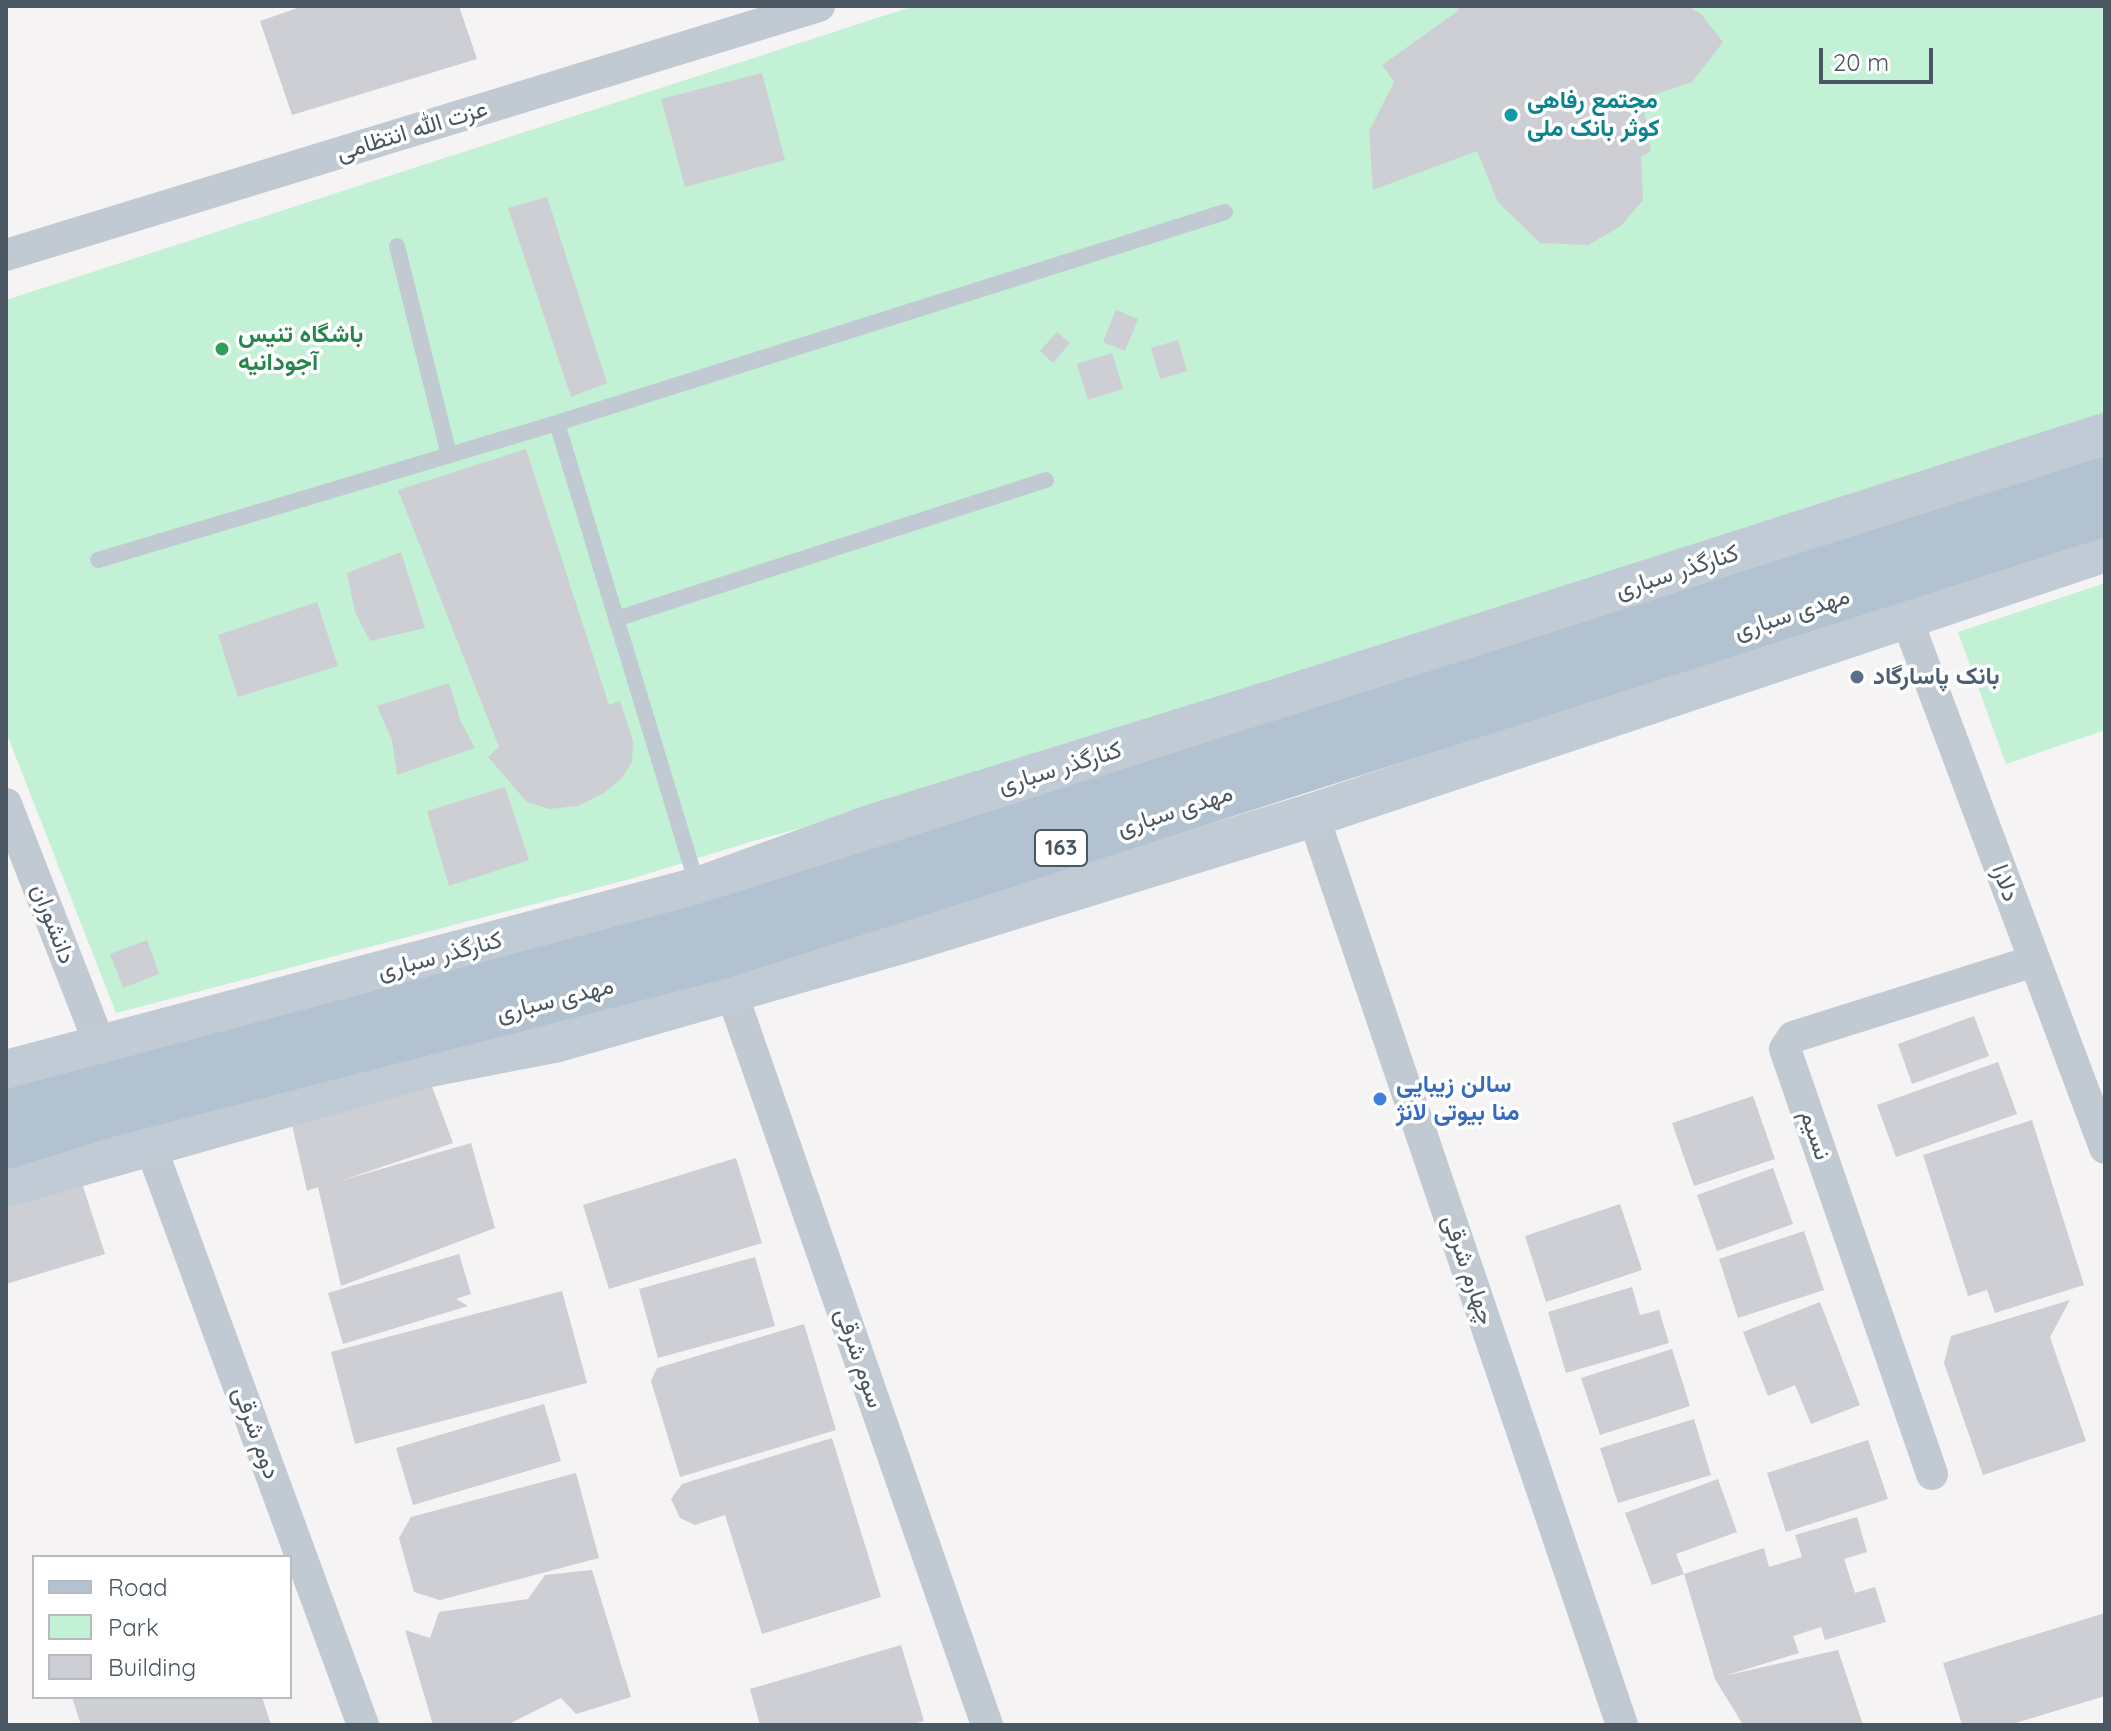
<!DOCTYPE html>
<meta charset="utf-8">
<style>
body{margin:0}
#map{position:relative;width:2111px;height:1731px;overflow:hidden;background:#f5f3f3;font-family:Quicksand,sans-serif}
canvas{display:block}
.frame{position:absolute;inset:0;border:8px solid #4a5661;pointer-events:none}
.legend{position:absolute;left:32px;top:1555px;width:260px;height:144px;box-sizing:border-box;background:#fff;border:2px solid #b7bbc0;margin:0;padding:10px 14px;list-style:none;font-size:24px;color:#4a5661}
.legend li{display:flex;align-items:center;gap:16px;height:40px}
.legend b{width:40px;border:2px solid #b7bbc0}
.scale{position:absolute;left:1819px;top:48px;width:114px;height:36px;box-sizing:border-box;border:4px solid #4a5661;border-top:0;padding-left:10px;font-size:24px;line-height:28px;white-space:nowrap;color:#4a5661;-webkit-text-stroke:6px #fff;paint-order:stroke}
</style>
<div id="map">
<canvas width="2111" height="1731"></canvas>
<div class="frame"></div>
<ul class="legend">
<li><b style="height:10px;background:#b3c2d1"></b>Road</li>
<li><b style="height:22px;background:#c3f1d5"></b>Park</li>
<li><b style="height:22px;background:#cdcfd5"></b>Building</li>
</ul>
<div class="scale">20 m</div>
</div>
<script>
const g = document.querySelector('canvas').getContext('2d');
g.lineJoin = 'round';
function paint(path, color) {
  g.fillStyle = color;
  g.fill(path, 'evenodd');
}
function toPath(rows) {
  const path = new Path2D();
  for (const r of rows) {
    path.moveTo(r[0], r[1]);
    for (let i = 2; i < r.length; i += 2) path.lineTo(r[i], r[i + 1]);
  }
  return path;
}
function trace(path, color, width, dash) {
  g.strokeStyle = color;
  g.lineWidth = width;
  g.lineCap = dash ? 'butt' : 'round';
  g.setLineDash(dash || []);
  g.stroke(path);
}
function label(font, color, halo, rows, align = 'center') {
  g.font = font + ' Quicksand,Vazirmatn,sans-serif';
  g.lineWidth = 7;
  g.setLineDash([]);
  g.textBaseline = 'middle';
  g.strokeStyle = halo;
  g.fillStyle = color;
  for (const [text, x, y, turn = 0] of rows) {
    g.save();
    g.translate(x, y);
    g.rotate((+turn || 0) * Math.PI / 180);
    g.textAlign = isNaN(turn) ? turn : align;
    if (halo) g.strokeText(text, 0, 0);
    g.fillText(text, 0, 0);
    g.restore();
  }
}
const green = toPath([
 [914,6,2105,6,2105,418,960,786,753,841,634,878,116,1013,6,732,6,300],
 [2105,583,2105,730,2006,764,1958,632]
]);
const building = toPath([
 [303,6,459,6,477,59,292,115,260,21],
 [1456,6,1688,6,1701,14,1723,42,1692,82,1642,99,1651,151,1641,157,1643,200,1621,226,1588,245,1540,243,1498,202,1477,151,1373,190,1369,131,1394,82,1382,65,1459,10],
 [762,73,785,160,685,187,661,99],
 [547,197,607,383,571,397,508,208],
 [1116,310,1138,319,1125,351,1103,342],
 [1057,332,1070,343,1053,363,1040,351],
 [1178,340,1187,371,1160,379,1151,348],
 [1112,353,1123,389,1088,400,1077,364],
 [526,449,609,705,620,701,633,741,632,762,622,778,604,793,578,806,549,809,527,802,488,757,499,747,398,490],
 [401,552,425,628,370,641,355,612,347,573],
 [317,602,338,666,238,697,218,635],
 [449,683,461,722,475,748,397,775,392,740,377,706],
 [505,787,529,860,449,886,427,811],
 [147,940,159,974,123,988,110,954],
 [1974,1016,1989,1056,1912,1084,1898,1044],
 [1998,1062,2017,1114,1896,1157,1877,1105],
 [430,1081,453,1143,340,1181,471,1143,495,1228,341,1286,318,1187,307,1191,290,1116],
 [1753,1096,1775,1159,1694,1186,1672,1123],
 [2032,1120,2084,1285,1995,1313,1987,1290,1968,1296,1923,1155],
 [736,1158,762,1243,609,1289,583,1205],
 [1773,1168,1793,1224,1717,1251,1697,1195],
 [79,1174,105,1254,6,1284,6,1196],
 [1620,1204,1642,1270,1546,1302,1525,1236],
 [1804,1231,1824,1290,1738,1318,1719,1259],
 [459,1254,471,1294,456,1299,468,1306,343,1344,328,1293],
 [755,1257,775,1326,658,1358,639,1289],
 [1632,1287,1640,1315,1659,1310,1669,1343,1566,1373,1548,1312],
 [562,1291,587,1383,355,1444,331,1352],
 [2070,1300,2050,1337,2086,1441,1983,1475,1944,1363,1951,1336],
 [1820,1302,1860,1405,1811,1424,1795,1385,1768,1396,1743,1332],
 [804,1324,836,1430,680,1477,651,1381,657,1368],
 [1672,1349,1690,1406,1600,1435,1581,1378],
 [544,1404,561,1461,413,1505,396,1448],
 [1694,1419,1711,1475,1618,1503,1600,1448],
 [832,1438,881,1597,762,1634,725,1515,695,1525,680,1518,671,1499,682,1484],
 [1868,1440,1888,1499,1786,1532,1767,1473],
 [576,1473,599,1558,440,1600,414,1592,399,1538,411,1517],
 [1718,1479,1737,1532,1676,1554,1684,1574,1652,1585,1625,1513],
 [1857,1517,1867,1552,1844,1559,1855,1593,1875,1587,1886,1622,1825,1640,1821,1627,1793,1636,1799,1653,1724,1676,1838,1650,1863,1725,1743,1725,1715,1679,1684,1574,1764,1548,1769,1567,1802,1557,1795,1535],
 [592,1570,631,1697,576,1714,561,1698,507,1725,433,1725,405,1630,430,1638,439,1612,528,1599,545,1575],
 [2105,1613,2105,1696,2009,1725,1962,1725,1943,1663],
 [901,1645,924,1721,910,1725,760,1725,750,1689],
 [72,1697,262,1697,271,1725,81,1725]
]);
const lane = toPath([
 [397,246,449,455],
 [98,560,557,423],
 [616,619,1046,480],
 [698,888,557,423,1225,212]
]);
const street = toPath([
 [6,255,819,6],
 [1906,617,2105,1148],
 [6,804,100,1045],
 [1313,815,1622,1725],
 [731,991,987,1725],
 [149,1142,363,1725],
 [1932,1474,1785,1049,1793,1037,2034,961]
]);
const secondary = toPath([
 [6,1072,698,889,876,825,1276,701,2105,435],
 [6,1185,425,1066,554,1041,911,939,1313,815,2105,550]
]);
const primary = toPath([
 [6,1112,706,925,2105,479],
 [6,1147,113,1114,718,958,2105,514]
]);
const markers = [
 [1511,115,8,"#0f9aa8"],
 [222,349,8,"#2e9e5b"],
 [1857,677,8,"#5c6f8a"],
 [1380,1099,8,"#3f7fe0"]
];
const shields = [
 [1061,848,52]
];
const shieldNames = [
 ["163",1061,848]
];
const cultureNames = [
 ["مجتمع رفاهی",1527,101],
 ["کوثر بانک ملی",1527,129]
];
const streetNames = [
 ["عزت الله انتظامی",412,131,-17],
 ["کنارگذر سباری",1677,572,-18],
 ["مهدی سباری",1792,614,-18],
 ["کنارگذر سباری",1060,768,-17],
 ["مهدی سباری",1175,811,-18],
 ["دلارا",2005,883,70],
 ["دانشوران",53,924,69],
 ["کنارگذر سباری",440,956,-15],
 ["مهدی سباری",555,1000,-14],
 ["نسیم",1815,1135,71],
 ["چهارم شرقی",1468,1270,71],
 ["سوم شرقی",859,1358,71],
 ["دوم شرقی",256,1433,70]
];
const leisureNames = [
 ["باشگاه تنیس",238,335],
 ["آجودانیه",238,363]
];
const serviceNames = [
 ["بانک پاسارگاد",1873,677]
];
const shopNames = [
 ["سالن زیبایی",1396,1085],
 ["منا بیوتی لانژ",1396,1113]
];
paint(green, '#c3f1d5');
paint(building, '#cdcfd5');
trace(lane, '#c1cad2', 16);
trace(street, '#c1cad2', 32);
trace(secondary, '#c1cbd6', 44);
trace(primary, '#b3c2d1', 44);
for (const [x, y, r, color] of markers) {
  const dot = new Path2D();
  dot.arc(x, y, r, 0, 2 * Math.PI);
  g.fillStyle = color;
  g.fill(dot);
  trace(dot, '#fff', 3);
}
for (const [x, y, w] of shields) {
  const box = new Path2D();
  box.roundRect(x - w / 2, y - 18, w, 36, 6);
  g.fillStyle = '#fff';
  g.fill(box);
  trace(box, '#4a5661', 2);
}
label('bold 22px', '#4a5661', null, shieldNames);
label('bold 24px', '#0d838f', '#fff', cultureNames, 'left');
label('24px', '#4a5661', '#fff', streetNames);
label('bold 24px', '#27864d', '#fff', leisureNames, 'left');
label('bold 24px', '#4e5e75', '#fff', serviceNames, 'left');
label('bold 24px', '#366cbe', '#fff', shopNames, 'left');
</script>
